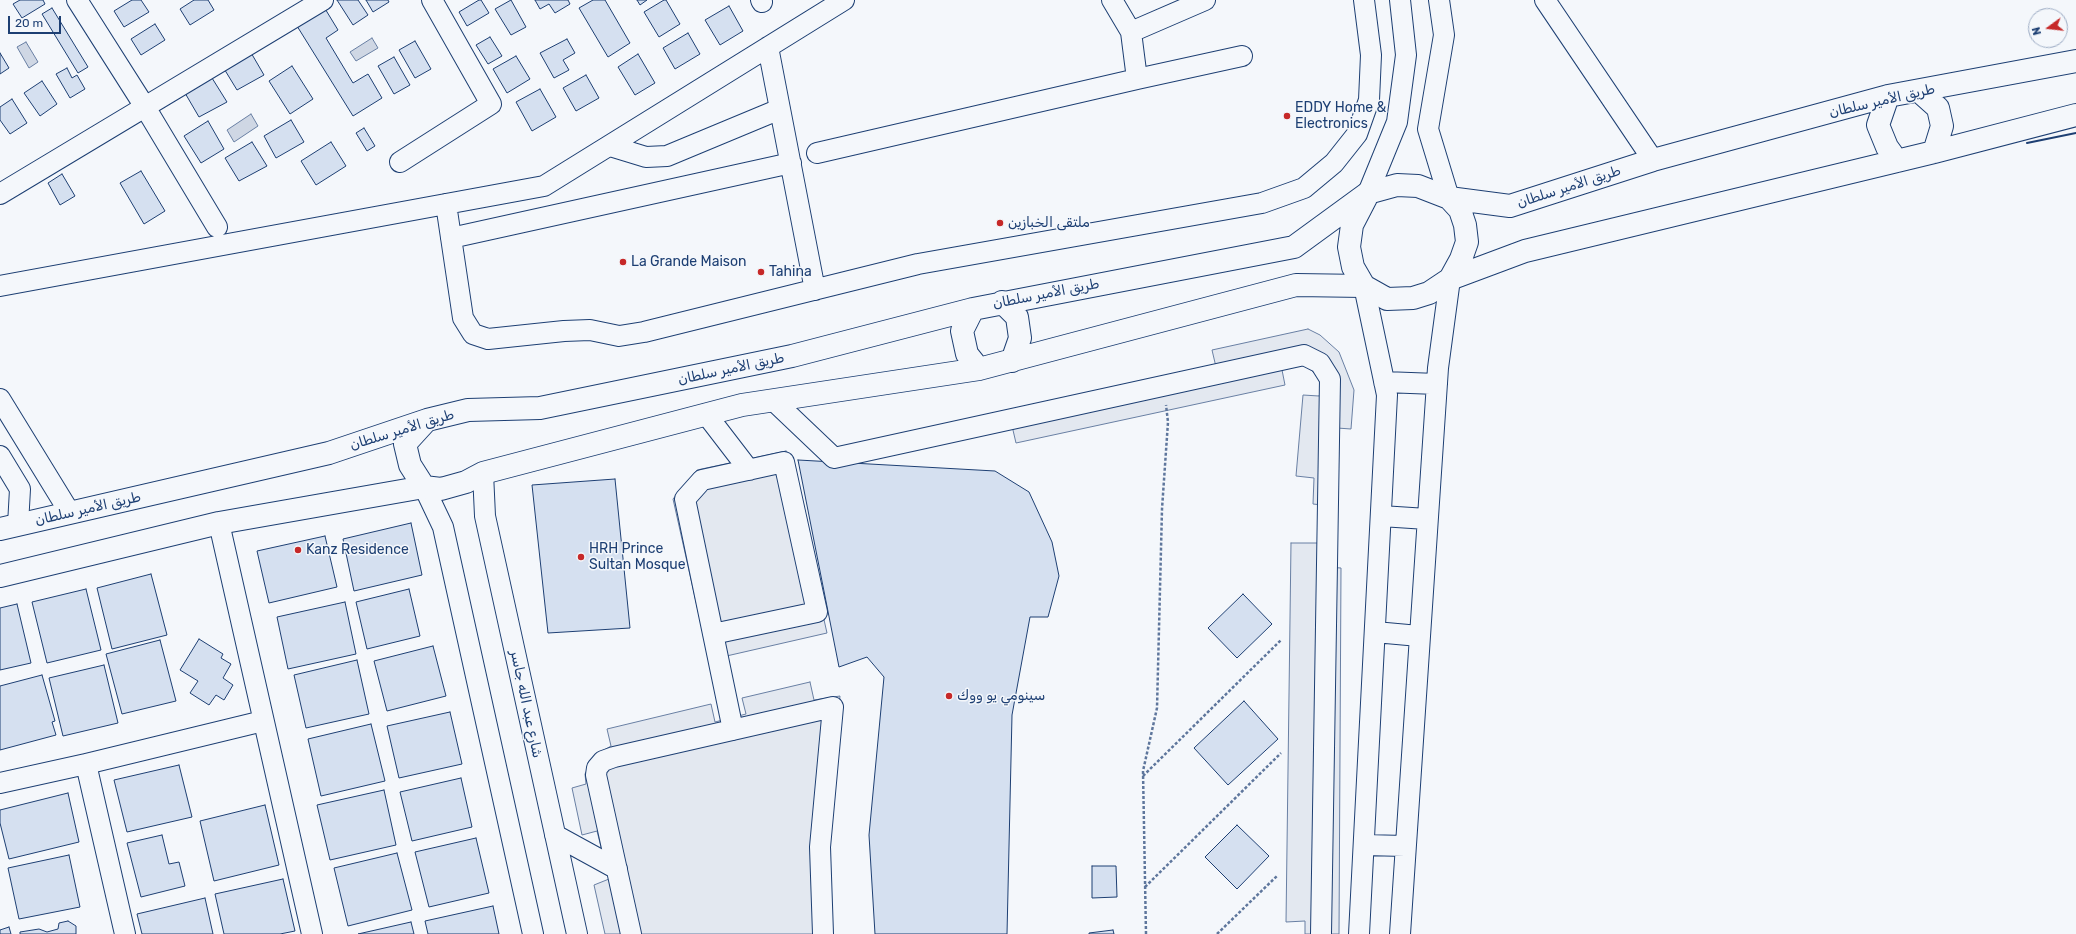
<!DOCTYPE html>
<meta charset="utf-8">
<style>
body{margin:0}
#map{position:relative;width:2076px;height:934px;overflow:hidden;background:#f4f7fb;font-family:Rubik,sans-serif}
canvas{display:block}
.north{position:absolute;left:2028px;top:8px;width:40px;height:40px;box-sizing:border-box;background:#f4f7fb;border:1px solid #9eadc5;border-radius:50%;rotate:255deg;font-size:11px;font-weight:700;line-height:16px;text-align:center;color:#1d3f73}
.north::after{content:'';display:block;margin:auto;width:14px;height:18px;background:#c62828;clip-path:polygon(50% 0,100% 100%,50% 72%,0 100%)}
.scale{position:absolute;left:8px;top:16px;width:53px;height:18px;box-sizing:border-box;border:2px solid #1d3f73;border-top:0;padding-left:5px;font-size:12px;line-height:14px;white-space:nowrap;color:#1d3f73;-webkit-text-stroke:3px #f4f7fb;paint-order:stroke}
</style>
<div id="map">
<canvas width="2076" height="934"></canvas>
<div class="north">N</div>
<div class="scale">20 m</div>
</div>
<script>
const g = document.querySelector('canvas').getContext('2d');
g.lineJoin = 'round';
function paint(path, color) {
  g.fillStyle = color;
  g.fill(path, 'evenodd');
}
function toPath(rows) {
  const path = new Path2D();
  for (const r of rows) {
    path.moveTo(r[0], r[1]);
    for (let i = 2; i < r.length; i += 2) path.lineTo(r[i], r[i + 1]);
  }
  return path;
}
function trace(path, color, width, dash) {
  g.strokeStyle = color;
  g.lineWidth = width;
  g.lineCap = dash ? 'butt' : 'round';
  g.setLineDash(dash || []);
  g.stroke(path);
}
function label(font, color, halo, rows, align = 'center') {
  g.font = font + ' Rubik,Vazirmatn,sans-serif';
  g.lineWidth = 3;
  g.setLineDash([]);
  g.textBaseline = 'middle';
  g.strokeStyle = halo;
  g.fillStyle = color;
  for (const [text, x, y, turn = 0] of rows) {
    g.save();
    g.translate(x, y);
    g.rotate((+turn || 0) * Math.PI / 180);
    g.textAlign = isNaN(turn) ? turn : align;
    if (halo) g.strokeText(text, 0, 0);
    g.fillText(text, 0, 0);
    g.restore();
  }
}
const parking = toPath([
 [1308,329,1320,335,1339,352,1354,390,1351,429,1337,428,1331,506,1313,504,1314,478,1296,476,1303,395,1319,396,1322,388,1318,377,1311,370,1302,365,1282,370,1285,385,1016,443,1009,413,1216,367,1212,350,1308,329],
 [786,451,827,633,709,660,673,499,697,470,786,451],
 [1291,543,1327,543,1326,567,1341,568,1339,934,1305,934,1305,921,1286,922,1291,543],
 [810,682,814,700,840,696,825,851,829,934,605,934,594,885,609,879,597,831,582,835,572,788,586,784,585,774,591,763,599,753,611,746,607,729,711,704,715,722,746,714,742,698,810,682]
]);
const water = toPath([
 [372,38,378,48,356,61,350,52,372,38],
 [26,42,38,62,29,68,17,47,26,42],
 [251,114,258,126,234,142,227,130,251,114]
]);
const building = toPath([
 [20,0,43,0,45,4,22,18,13,4,20,0],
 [132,0,141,0,149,12,124,27,114,11,132,0],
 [194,0,208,0,214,10,190,25,180,9,194,0],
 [337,0,358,0,368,15,353,25,337,0],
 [366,0,388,0,389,2,373,12,366,0],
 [479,0,481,0,489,13,467,26,459,12,479,0],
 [511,0,526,27,511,35,495,9,511,0],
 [535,0,568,0,570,4,555,13,549,4,540,9,535,0],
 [593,0,605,0,630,43,608,57,579,8,593,0],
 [637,0,647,0,640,5,637,0],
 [664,0,666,0,680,24,659,37,644,12,664,0],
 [729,6,743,31,720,45,705,20,729,6],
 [324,7,338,30,326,38,353,83,368,74,382,98,353,116,297,26,324,7],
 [52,8,88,67,78,73,42,14,52,8],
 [155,24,165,40,141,55,131,39,155,24],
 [688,33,700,54,675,69,663,48,688,33],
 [490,37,502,56,488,64,476,45,490,37],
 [567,39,575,53,563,60,569,70,554,78,540,53,567,39],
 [415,41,431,69,415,78,399,50,415,41],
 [250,51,264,75,237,90,223,67,250,51],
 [0,53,9,68,0,74,0,53],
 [638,54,655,83,635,95,618,67,638,54],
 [516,56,530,79,507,93,493,69,516,56],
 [394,57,410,85,394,94,378,66,394,57],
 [292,66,313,99,290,114,269,81,292,66],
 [67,68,72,78,77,75,85,89,70,98,56,74,67,68],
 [586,75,599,98,576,111,563,88,586,75],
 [212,78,227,102,199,117,185,93,212,78],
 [42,81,57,104,40,116,24,93,42,81],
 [540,89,556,117,532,131,516,102,540,89],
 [12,99,27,123,10,134,0,120,0,107,12,99],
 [291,120,304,142,276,158,264,136,291,120],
 [208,121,224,149,201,163,184,136,208,121],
 [364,128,375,146,367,151,356,133,364,128],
 [252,142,267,166,239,181,225,158,252,142],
 [331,142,346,166,316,185,301,161,331,142],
 [141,171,165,211,144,224,120,183,141,171],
 [62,174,75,196,60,205,48,183,62,174],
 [798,460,995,471,1029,492,1052,542,1059,576,1048,617,1030,617,1012,715,1007,934,875,934,869,835,884,677,867,657,839,667,798,460],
 [615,479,630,628,548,633,532,485,615,479],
 [411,523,422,575,354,591,343,539,411,523],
 [325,536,337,587,269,603,257,551,325,536],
 [151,574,167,635,112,649,97,588,151,574],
 [86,589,101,650,47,663,32,602,86,589],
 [409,589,420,636,367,649,356,602,409,589],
 [1243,594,1272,624,1237,658,1208,628,1243,594],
 [345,602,356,654,288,669,277,617,345,602],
 [17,604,31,663,0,670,0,608,17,604],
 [199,639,223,654,221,658,231,664,223,678,233,685,224,700,216,695,209,705,190,693,198,681,180,670,199,639],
 [160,640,176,701,122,714,106,654,160,640],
 [433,646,446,696,387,711,374,661,433,646],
 [357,660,369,714,306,728,294,675,357,660],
 [104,665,118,723,63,736,49,678,104,665],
 [42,675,55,721,52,722,56,735,0,750,0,686,42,675],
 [1244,701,1278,739,1228,785,1194,748,1244,701],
 [450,712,462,764,399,778,387,726,450,712],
 [371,724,385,781,321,796,308,739,371,724],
 [179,765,192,817,127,832,114,780,179,765],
 [461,778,472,827,412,841,400,792,461,778],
 [384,790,396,845,330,860,317,805,384,790],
 [68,793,79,842,9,859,0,823,0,810,68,793],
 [265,805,279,865,214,881,200,821,265,805],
 [1237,825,1269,856,1237,889,1205,857,1237,825],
 [162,835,169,864,179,862,185,886,141,897,127,843,162,835],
 [476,838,489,893,429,907,415,852,476,838],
 [397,853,412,910,348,926,334,868,397,853],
 [69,855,80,907,19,919,8,868,69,855],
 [1092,866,1116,866,1117,897,1092,898,1092,866],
 [283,879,295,931,280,934,224,934,215,894,283,879],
 [205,898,213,934,142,934,137,914,205,898],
 [493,906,499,934,428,934,425,921,493,906],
 [68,921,76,926,76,934,20,934,20,932,39,929,47,932,58,929,59,923,68,921],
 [411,922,414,934,358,934,411,922],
 [9,927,11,934,0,934,0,930,9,927],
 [1113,930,1114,934,1089,934,1089,933,1113,930]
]);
const path = toPath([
 [1143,776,1281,640],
 [1145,887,1281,753],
 [1146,934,1143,771,1157,708,1162,509,1168,422,1166,405],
 [1217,934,1278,875]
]);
const minor = toPath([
 [77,0,145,107,217,227],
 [761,0,762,2],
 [1439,0,1444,35,1428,129,1449,198],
 [1545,0,1653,160],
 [1131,32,1205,0],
 [768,47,815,290],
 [1137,79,1242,56],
 [610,146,646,157,667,156,780,109],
 [817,153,1137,79,1131,32,1112,0],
 [400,162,491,104,432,0],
 [1368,193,1397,122,1406,55,1400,0],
 [0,194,323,0],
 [446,204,463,318,473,334,488,339,564,331,590,330,619,336,644,332,918,264,1262,203,1304,188,1334,163,1357,134,1369,100,1371,55,1364,0],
 [451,238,791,163],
 [0,286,544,186,844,0],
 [1384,382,1437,384],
 [0,399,70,513],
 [773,400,834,458,1304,355,1320,363,1330,379,1321,934],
 [706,414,749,470],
 [0,456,20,489,18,525],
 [483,473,485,516,577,934],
 [424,487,443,527,533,934],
 [1381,516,1427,519],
 [219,523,312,934],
 [1375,632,1419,636],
 [713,634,817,612,784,462,702,480,685,499,733,730],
 [86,764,125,934],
 [0,783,86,764,263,721],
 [555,835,617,869],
 [1364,845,1405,846],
 [631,934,596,775,597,768,603,761,614,757,833,707,820,847,823,934],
 [1359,934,1387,395,1364,286],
 [1400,934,1438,368,1450,279]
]);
const major = toPath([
 [1919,91,1938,108,1942,126,1934,152],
 [1888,96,1878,125,1887,147,1897,161],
 [1449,198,1460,210,1465,225,1467,242,1461,259,1450,279],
 [1364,286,1353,267,1349,247,1352,225,1366,198],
 [1002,302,1017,317,1020,338,1012,361],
 [973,309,962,331,967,354,979,369],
 [424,487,410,465,405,444,426,421],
 [0,529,329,453,427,420,468,410,540,408,792,356,973,309,1294,247,1368,193,1397,185,1418,186,1449,198,1510,206,1653,160,1888,96,2076,61],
 [0,576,219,523,424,487,441,489,466,482,483,473,742,405,979,369,1296,285,1364,286,1387,299,1413,298,1429,293,1450,279,1525,251,1934,152,2076,115]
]);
const wall = toPath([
 [2027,143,2076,133]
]);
const markers = [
 [1287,116,4,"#c62828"],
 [1000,223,4,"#c62828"],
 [623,262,4,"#c62828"],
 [761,272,4,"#c62828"],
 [298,550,4,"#c62828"],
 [581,557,4,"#c62828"],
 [949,696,4,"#c62828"]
];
const streetNames = [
 ["طريق الأمير سلطان",1882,101,-13],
 ["طريق الأمير سلطان",1569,187,-18],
 ["طريق الأمير سلطان",1046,294,-11],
 ["طريق الأمير سلطان",731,369,-12],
 ["طريق الأمير سلطان",402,430,-17],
 ["طريق الأمير سلطان",88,509,-13],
 ["شارع عبد الله جاسر",526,704,78]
];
const poiNames = [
 ["EDDY Home &",1295,108],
 ["Electronics",1295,124],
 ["ملتقى الخبازين",1008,223],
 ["La Grande Maison",631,262],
 ["Tahina",769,272],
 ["HRH Prince",589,549],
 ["Sultan Mosque",589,565],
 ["Kanz Residence",306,550],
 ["سينومي يو ووك",957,696]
];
paint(parking, '#e3e8f0');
trace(parking, '#687fa3', 1);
paint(water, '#cfd7e4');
trace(water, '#687fa3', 1);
paint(building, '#d5e0f0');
trace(building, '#1d3f73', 1);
trace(minor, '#1d3f73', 22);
trace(major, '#1d3f73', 24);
trace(path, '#5e769c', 2.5, [3, 2]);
trace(minor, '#f4f7fb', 20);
trace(major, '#f4f7fb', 22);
trace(wall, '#1d3f73', 2);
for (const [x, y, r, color] of markers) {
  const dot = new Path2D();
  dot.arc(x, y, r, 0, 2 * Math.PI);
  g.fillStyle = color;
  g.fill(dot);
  trace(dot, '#f4f7fb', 1.5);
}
label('14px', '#1d3f73', '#f4f7fb', streetNames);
label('14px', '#1d3f73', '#f4f7fb', poiNames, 'left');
</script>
